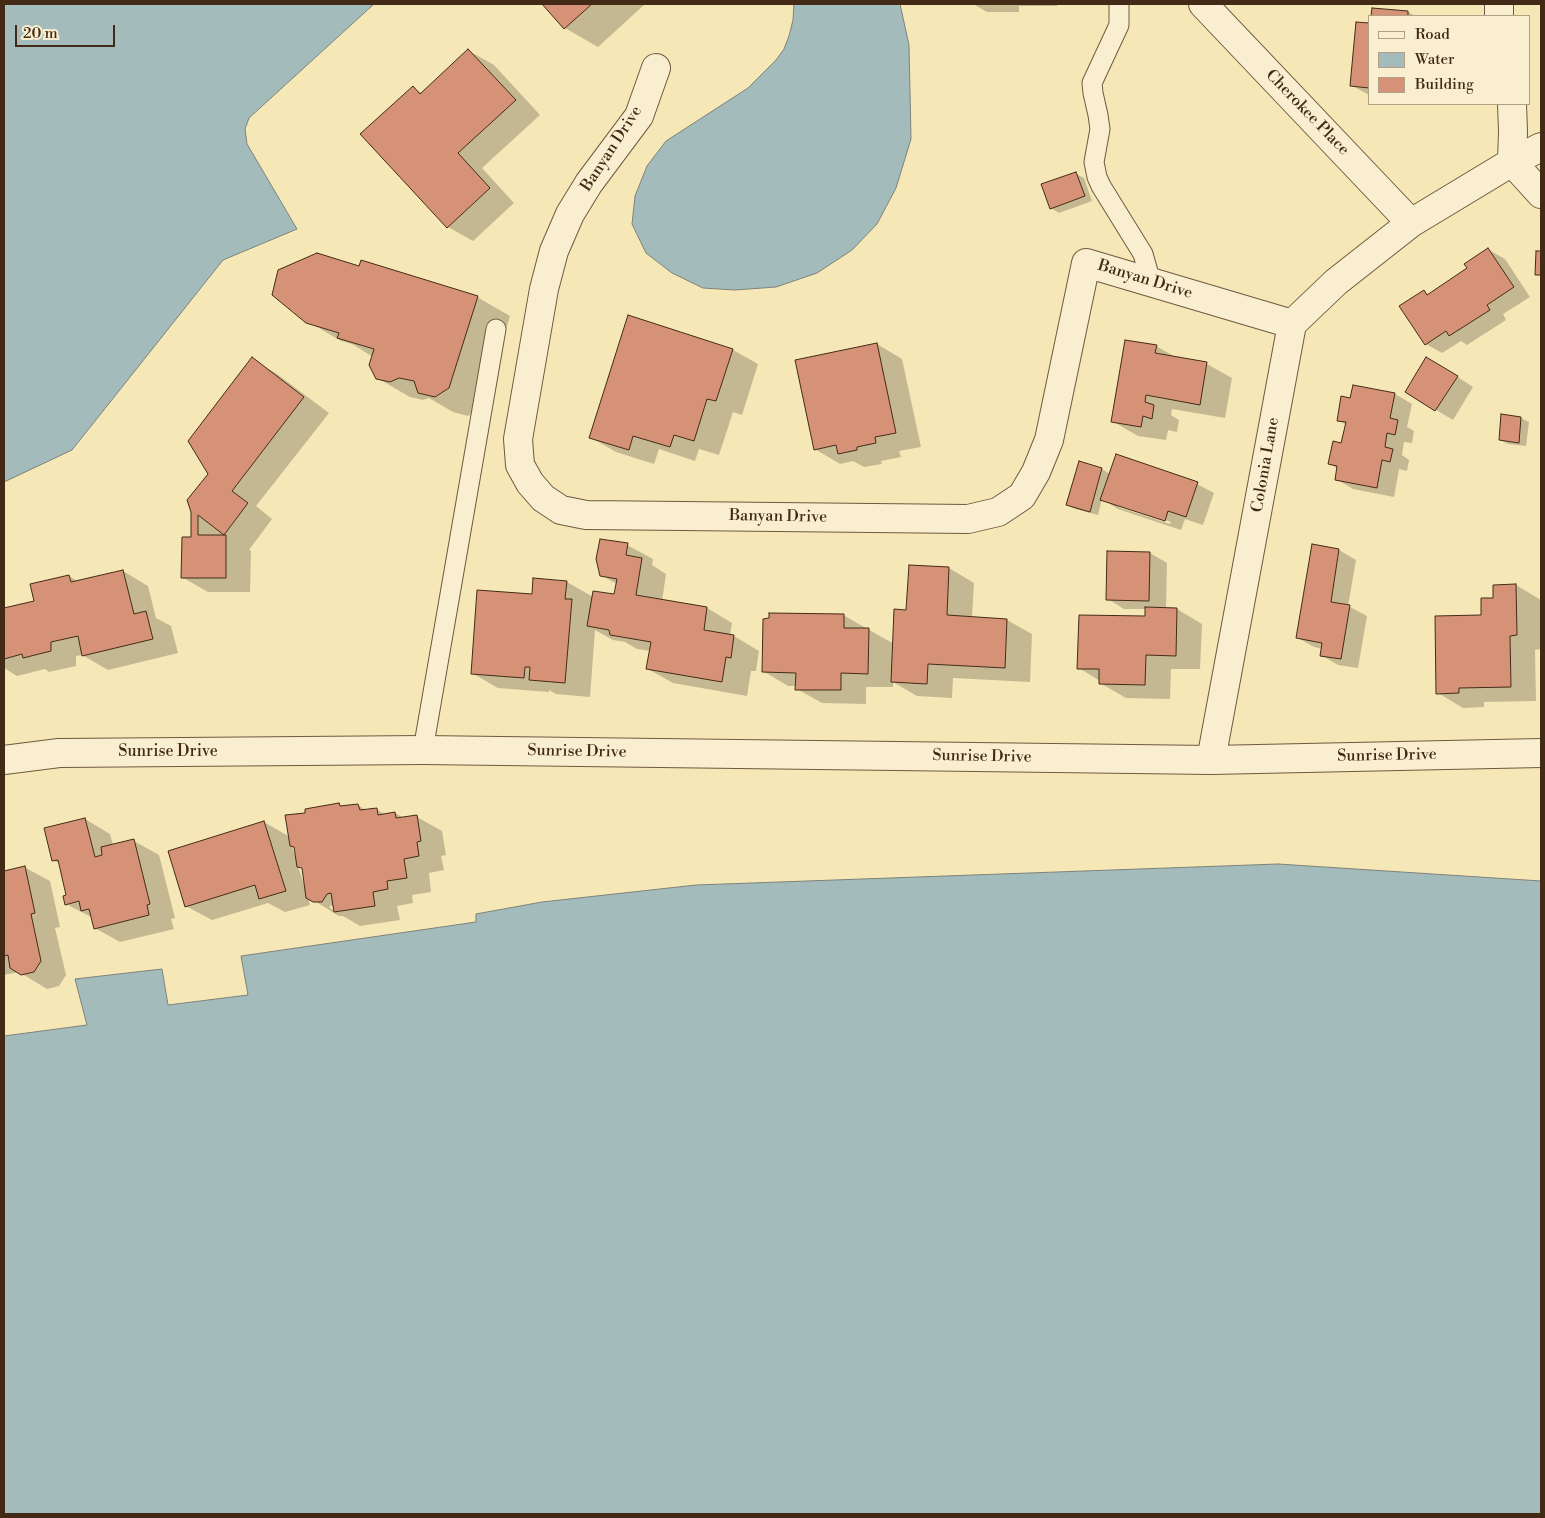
<!DOCTYPE html>
<style>
body{margin:0}
#map{position:relative;width:1545px;height:1518px;overflow:hidden;background:#f6e7b7;font-family:"Libre Bodoni",serif}
canvas{display:block}
.frame{position:absolute;inset:0;border:5px solid #432a17;pointer-events:none}
.legend{position:absolute;left:1368px;top:15px;width:162px;height:90px;box-sizing:border-box;background:#f9efd0;border:1px solid #b0a086;margin:0;padding:6px 9px;list-style:none;font-size:15px;color:#432a17}
.legend li{display:flex;align-items:center;gap:10px;height:25px}
.legend b{width:25px;border:1px solid #b0a086}
.scale{position:absolute;left:15px;top:25px;width:100px;height:22px;box-sizing:border-box;border:2px solid #432a17;border-top:0;padding-left:6px;font-size:15px;line-height:18px;white-space:nowrap;color:#432a17;-webkit-text-stroke:4px #f9efd0;paint-order:stroke}
</style>
<div id="map">
<canvas width="1545" height="1518"></canvas>
<div class="frame"></div>
<ul class="legend">
<li><b style="height:6px;background:#f9efd0"></b>Road</li>
<li><b style="height:14px;background:#a3bcbb"></b>Water</li>
<li><b style="height:14px;background:#d69277"></b>Building</li>
</ul>
<div class="scale">20 m</div>
</div>
<script>
const g = document.querySelector('canvas').getContext('2d');
g.lineJoin = 'round';
function paint(path, color) {
  g.fillStyle = color;
  g.fill(path, 'evenodd');
}
function toPath(rows) {
  const path = new Path2D();
  for (const r of rows) {
    path.moveTo(r[0], r[1]);
    for (let i = 2; i < r.length; i += 2) path.lineTo(r[i], r[i + 1]);
  }
  return path;
}
function trace(path, color, width, dash) {
  g.strokeStyle = color;
  g.lineWidth = width;
  g.lineCap = dash ? 'butt' : 'round';
  g.setLineDash(dash || []);
  g.stroke(path);
}
function label(font, color, halo, rows, align = 'center') {
  g.font = font + ' "Libre Bodoni",serif';
  g.lineWidth = 4;
  g.setLineDash([]);
  g.textBaseline = 'middle';
  g.strokeStyle = halo;
  g.fillStyle = color;
  for (const [text, x, y, turn = 0] of rows) {
    g.save();
    g.translate(x, y);
    g.rotate((+turn || 0) * Math.PI / 180);
    g.textAlign = isNaN(turn) ? turn : align;
    if (halo) g.strokeText(text, 0, 0);
    g.fillText(text, 0, 0);
    g.restore();
  }
}
const water = toPath([
 [4,4,374,4,249,118,245,129,247,144,297,229,223,260,72,450,4,482,4,4],
 [794,4,900,4,909,45,911,139,896,188,877,224,852,250,817,273,776,287,735,290,703,288,672,273,646,253,632,224,635,196,647,166,666,141,748,88,776,60,784,49,789,36,793,20,794,4],
 [1278,864,1541,881,1541,1514,4,1514,4,1036,87,1025,75,979,162,969,168,1005,248,995,241,956,476,922,476,914,542,902,696,885,1278,864]
]);
const shadow = toPath([
 [543,4,645,4,598,47,565,28],
 [973,4,1057,4,1057,6,1019,6,1019,12,987,12],
 [1373,9,1408,12,1415,16,1373,16],
 [1369,24,1369,95,1351,85],
 [469,51,494,65,540,115,482,168,514,203,473,241,448,227,413,88,422,93],
 [1076,174,1084,178,1092,201,1059,213,1051,208],
 [1489,250,1505,259,1530,297,1503,314,1506,320,1467,345,1461,341,1442,353,1426,344,1424,292,1430,295,1469,269],
 [360,268,477,297,510,316,482,407,468,416,453,412,429,398,423,400,410,397,377,378,373,357,352,344,341,341,307,321],
 [877,344,902,359,921,447,899,451,901,457,881,461,882,464,864,467,853,461,840,464,815,449],
 [1156,346,1177,358,1207,364,1232,378,1225,418,1172,409,1171,415,1179,420,1177,432,1168,430,1166,440,1138,436,1112,421],
 [733,350,758,364,742,415,733,412,719,455,699,449,695,461,659,449,654,464,616,452,590,437],
 [252,359,277,374,329,413,256,506,272,519,249,550,251,551,250,592,208,592,182,577,192,538,192,512,209,474],
 [1444,368,1473,387,1453,420,1406,392],
 [1354,386,1395,394,1412,404,1407,427,1414,431,1412,443,1404,442,1402,455,1409,460,1407,471,1399,469,1394,497,1353,489,1336,479,1338,469,1330,464,1342,444,1346,425,1338,420,1351,400],
 [1521,418,1529,422,1526,446,1508,444,1500,440],
 [1079,463,1102,469,1110,474,1197,484,1214,493,1203,525,1185,519,1181,530,1118,509,1102,499,1098,515,1075,509,1067,505],
 [1118,504,1171,522,1170,524,1118,507],
 [627,545,653,559,652,565,666,574,662,601,707,608,732,623,730,635,734,636,759,651,756,671,751,671,747,696,673,683,648,669,651,651,637,649,625,642,613,640,595,630,590,697,556,694,549,690,549,692,498,688,472,673,533,596,567,582,593,597,615,595,617,584,601,575],
 [1313,546,1339,550,1356,560,1348,606,1367,616,1358,668,1338,665,1321,655,1323,649,1314,647,1298,638],
 [1109,552,1150,553,1167,563,1166,609,1177,609,1202,624,1200,669,1171,669,1170,699,1126,698,1100,683,1100,681,1079,668,1146,618,1146,609,1124,609,1108,599],
 [949,568,974,583,972,618,1007,620,1032,634,1030,682,953,678,952,698,917,696,893,682,893,687,866,687,866,704,822,703,797,689,797,686,788,686,763,671,843,615,894,644,908,611],
 [123,571,148,586,156,618,171,626,178,653,108,670,82,655,76,656,76,666,49,672,45,669,17,676,4,668,4,609,35,602,69,576,79,582],
 [1516,585,1541,600,1541,649,1535,650,1536,701,1484,702,1484,707,1463,708,1438,693,1482,616,1494,599],
 [339,805,343,807,358,805,367,811,376,809,386,815,395,813,404,818,417,817,442,831,446,855,441,856,444,870,429,873,431,892,412,895,413,903,397,906,400,920,360,926,343,916,339,916,308,897,310,905,285,912,268,903,212,920,186,906,264,822,290,837,307,814],
 [292,846,295,847,297,856,295,856],
 [298,866,303,869,306,884,304,885],
 [330,905,335,908,335,911,330,908],
 [85,819,110,834,113,845,134,841,159,855,175,918,171,919,174,929,120,942,95,928,93,918,66,904,68,896,60,864,53,860],
 [24,867,50,881,60,927,55,928,66,975,59,986,47,989,19,972,4,975,4,872]
]);
const building = toPath([
 [542,4,592,4,564,29,542,4],
 [1372,8,1408,11,1408,16,1371,16,1372,8],
 [1356,22,1369,23,1369,88,1350,86,1356,22],
 [468,49,516,100,458,153,490,188,447,228,360,134,413,86,420,94,468,49],
 [1076,172,1085,196,1050,209,1041,184,1076,172],
 [1488,248,1514,287,1487,305,1490,310,1449,336,1446,331,1425,345,1399,306,1424,290,1427,295,1467,268,1464,264,1488,248],
 [1536,251,1541,251,1541,275,1535,275,1536,251],
 [317,253,359,266,361,260,478,296,449,388,435,397,418,393,414,381,399,378,390,382,376,379,369,365,374,349,337,338,339,333,306,323,272,295,278,270,317,253],
 [628,315,733,349,716,401,707,399,694,441,674,435,670,447,633,436,629,450,589,438,628,315],
 [1125,340,1157,345,1155,353,1207,362,1200,405,1146,395,1145,402,1154,405,1152,419,1143,416,1141,427,1111,422,1125,340],
 [877,343,896,433,875,437,876,443,857,447,857,450,838,454,836,445,814,450,795,360,877,343],
 [252,357,304,397,232,491,248,503,224,535,198,515,198,535,226,535,226,578,181,578,182,537,191,537,191,512,187,500,208,474,188,441,252,357],
 [1426,357,1458,376,1435,411,1405,392,1426,357],
 [1353,385,1395,393,1390,418,1398,420,1395,435,1387,433,1385,447,1393,449,1390,462,1382,460,1377,488,1335,480,1337,466,1328,464,1333,441,1341,443,1346,422,1337,421,1341,396,1350,398,1353,385],
 [1501,414,1521,417,1519,443,1499,440,1501,414],
 [1116,454,1198,482,1186,517,1168,511,1165,521,1100,500,1116,454],
 [1079,461,1102,468,1090,512,1066,505,1079,461],
 [600,539,628,543,626,555,642,558,636,595,707,607,704,630,734,635,731,658,726,657,722,682,646,669,651,642,610,635,609,630,587,626,593,591,614,594,617,579,600,576,596,559,600,539],
 [1312,544,1339,549,1331,602,1350,605,1341,659,1320,656,1322,643,1296,638,1312,544],
 [1107,551,1150,552,1149,601,1106,600,1107,551],
 [909,565,949,567,947,615,1007,619,1005,668,928,664,927,684,891,682,894,609,906,610,909,565],
 [123,570,134,614,146,611,153,639,82,656,78,636,51,642,51,651,23,658,22,654,4,659,4,608,34,601,30,584,69,575,71,582,123,570],
 [533,578,567,581,565,599,572,599,565,683,529,680,530,667,525,667,524,678,471,674,477,590,532,594,533,578],
 [1516,584,1517,635,1510,636,1511,687,1459,688,1459,693,1436,694,1435,616,1481,615,1481,598,1493,598,1493,585,1516,584],
 [1145,607,1177,608,1176,656,1146,655,1145,685,1099,684,1099,669,1077,669,1079,615,1145,616,1145,607],
 [769,613,844,614,844,628,869,628,868,674,841,673,841,690,795,690,796,673,762,672,763,619,769,618,769,613],
 [339,803,340,806,358,804,360,810,377,808,378,815,395,812,396,818,417,815,421,841,417,842,419,856,404,859,407,878,387,881,388,889,373,892,375,906,334,912,331,893,327,894,322,902,313,902,306,898,302,868,297,867,294,847,290,846,285,815,305,813,305,809,339,803],
 [85,818,95,857,102,855,101,847,134,839,150,904,147,905,149,915,94,929,89,909,81,911,79,901,65,905,63,896,66,895,58,860,52,861,44,828,85,818],
 [264,821,286,891,259,899,255,885,185,907,168,851,264,821],
 [25,866,35,913,31,914,41,961,34,972,21,975,10,968,8,955,4,956,4,871,25,866]
]);
const lane = toPath([
 [1119,4,1119,25,1092,83,1093,93,1098,115,1100,129,1094,162,1097,177,1101,186,1143,254,1151,282],
 [423,750,496,329]
]);
const street = toPath([
 [1203,4,1411,223],
 [1499,4,1499,16],
 [656,68,639,116,589,183,570,214,554,251,544,289,518,439,520,465,530,483,543,498,561,510,586,515,968,519,998,512,1022,496,1036,472,1049,440,1086,263,1292,324],
 [1512,104,1513,131,1512,162,1541,194],
 [4,760,59,753,423,750,1211,760,1541,753],
 [1211,760,1292,324,1336,282,1411,223,1512,162,1541,147]
]);
const streetNames = [
 ["Cherokee Place",1307,113,46],
 ["Banyan Drive",612,149,-57],
 ["Banyan Drive",1145,280,17],
 ["Colonia Lane",1266,465,-80],
 ["Banyan Drive",778,517,1],
 ["Sunrise Drive",168,752],
 ["Sunrise Drive",577,752,1],
 ["Sunrise Drive",1387,756,-1],
 ["Sunrise Drive",982,757,1]
];
paint(water, '#a3bcbb');
trace(water, '#7d8279', 1);
paint(shadow, '#0003');
paint(building, '#d69277');
trace(building, '#432a17', 1);
trace(lane, '#70593f', 21);
trace(street, '#70593f', 30);
trace(lane, '#f9efd0', 19);
trace(street, '#f9efd0', 28);
label('16px', '#432a17', '#f9efd0', streetNames);
</script>
